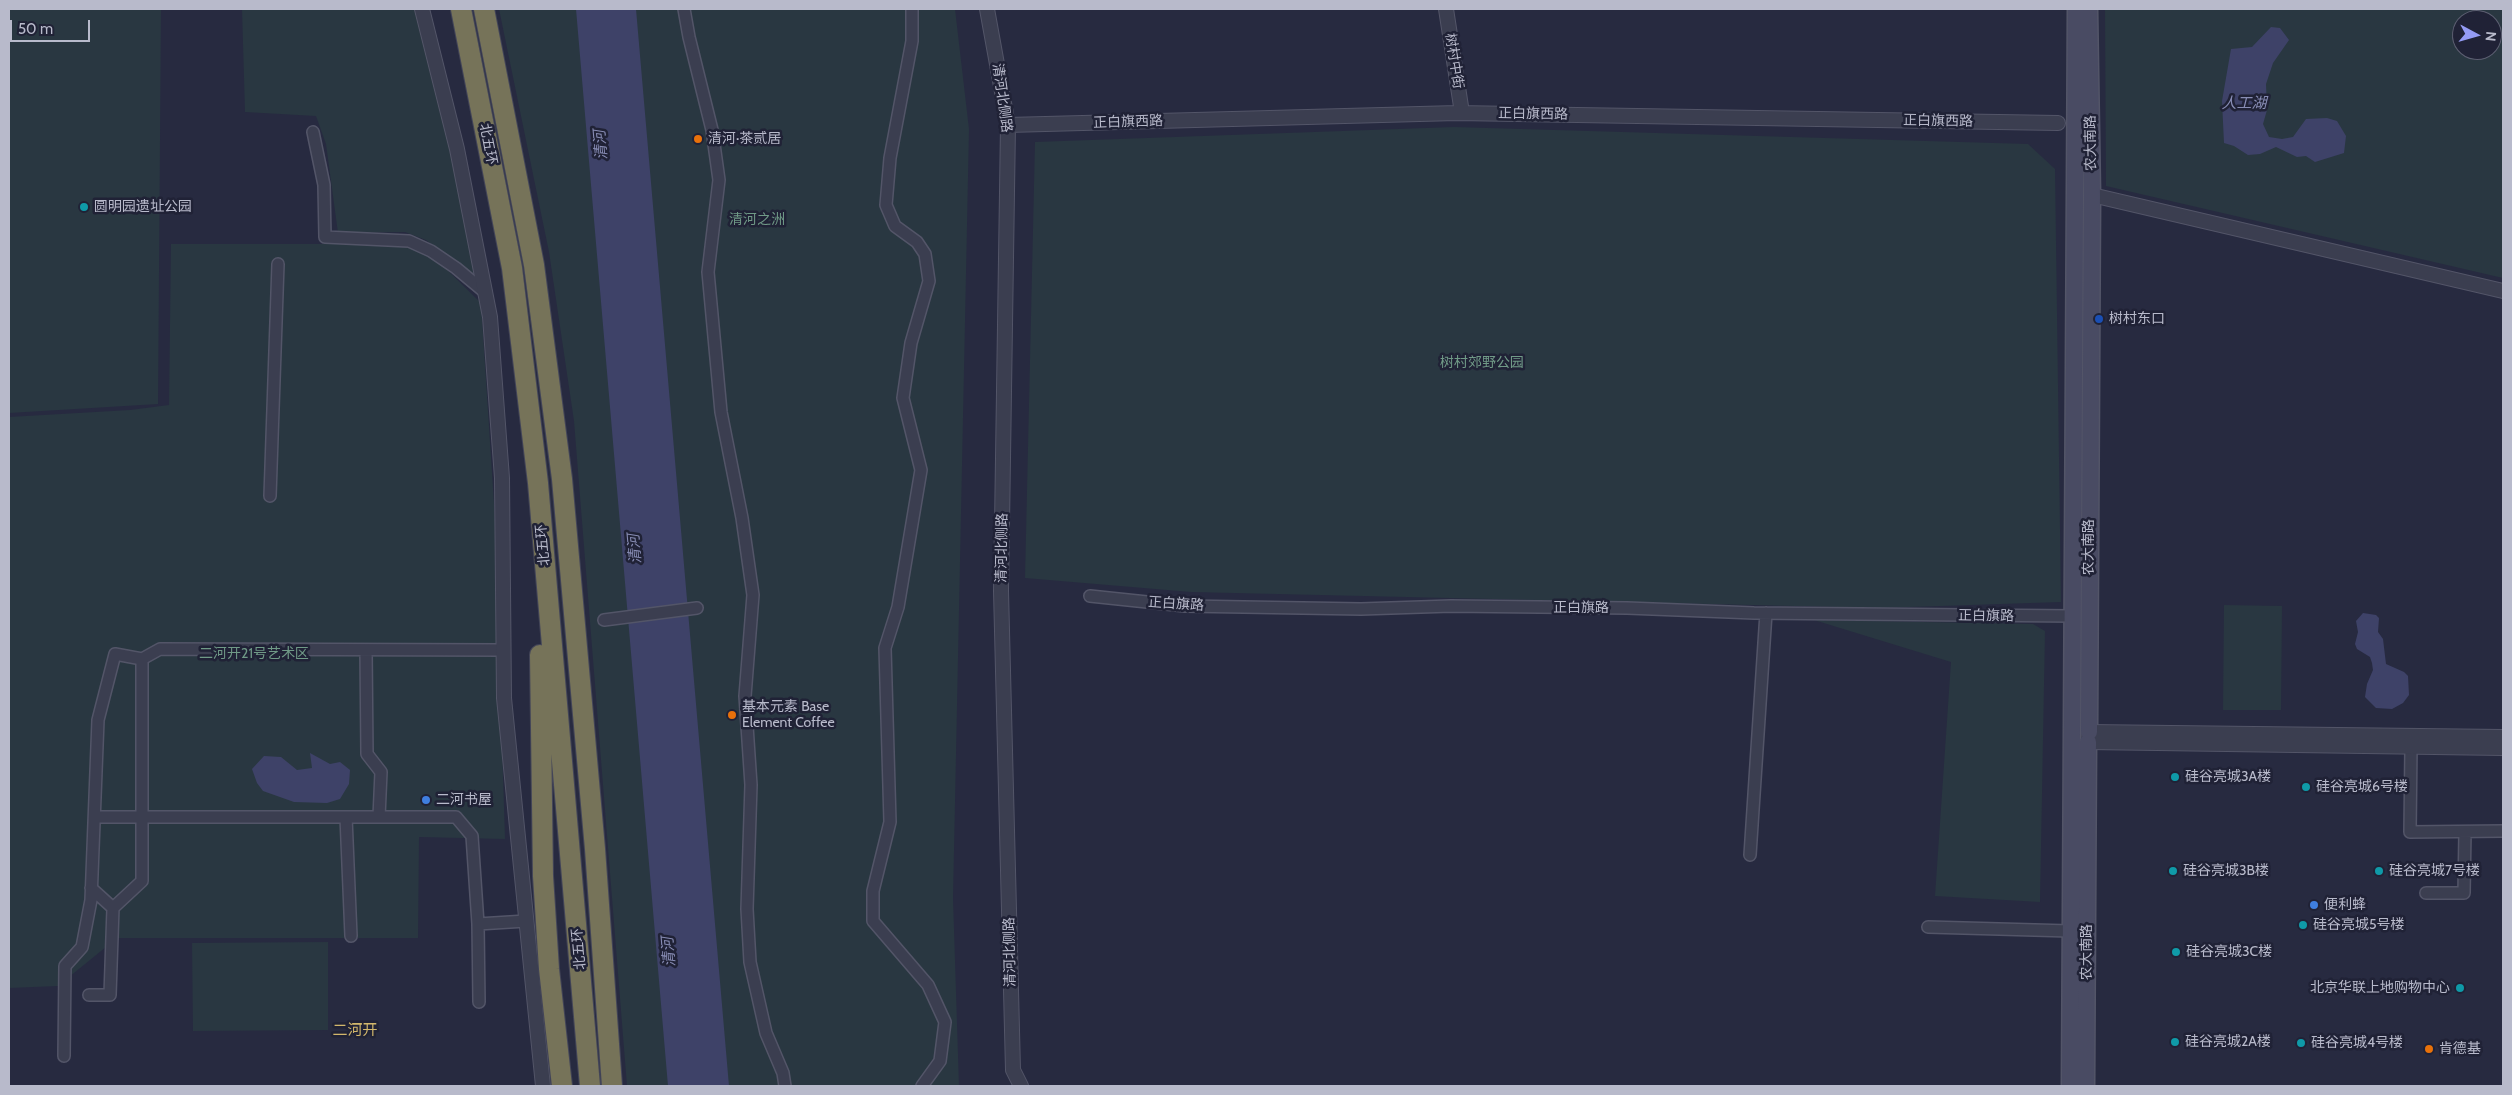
<!DOCTYPE html>
<meta charset="utf-8">
<style>
body{margin:0}
#map{position:relative;width:2512px;height:1095px;overflow:hidden;background:#272a40;font-family:Cabin,sans-serif}
canvas{display:block}
.frame{position:absolute;inset:0;border:10px solid #b8bacb;pointer-events:none}
.north{position:absolute;left:2452px;top:10px;width:50px;height:50px;box-sizing:border-box;background:#202236;border:1px solid #5d5f72;border-radius:50%;rotate:96deg;font-size:14px;font-weight:700;line-height:20px;text-align:center;color:#b8bacb}
.north::after{content:'';display:block;margin:auto;width:18px;height:22px;background:#949bf4;clip-path:polygon(50% 0,100% 100%,50% 72%,0 100%)}
.scale{position:absolute;left:10px;top:20px;width:80px;height:22px;box-sizing:border-box;border:2px solid #b8bacb;border-top:0;padding-left:6px;font-size:15px;line-height:18px;white-space:nowrap;color:#b8bacb;-webkit-text-stroke:4px #202236;paint-order:stroke}
</style>
<div id="map">
<canvas width="2512" height="1095"></canvas>
<div class="frame"></div>
<div class="north">N</div>
<div class="scale">50 m</div>
</div>
<script>
const g = document.querySelector('canvas').getContext('2d');
g.lineJoin = 'round';
function paint(path, color) {
  g.fillStyle = color;
  g.fill(path, 'evenodd');
}
function toPath(rows) {
  const path = new Path2D();
  for (const r of rows) {
    path.moveTo(r[0], r[1]);
    for (let i = 2; i < r.length; i += 2) path.lineTo(r[i], r[i + 1]);
  }
  return path;
}
function trace(path, color, width, dash) {
  g.strokeStyle = color;
  g.lineWidth = width;
  g.lineCap = dash ? 'butt' : 'round';
  g.setLineDash(dash || []);
  g.stroke(path);
}
function label(font, color, halo, rows, align = 'center') {
  g.font = font + ' Cabin,"Noto Sans SC",sans-serif';
  g.lineWidth = 5;
  g.setLineDash([]);
  g.textBaseline = 'middle';
  g.strokeStyle = halo;
  g.fillStyle = color;
  for (const [text, x, y, turn = 0] of rows) {
    g.save();
    g.translate(x, y);
    g.rotate((+turn || 0) * Math.PI / 180);
    g.textAlign = isNaN(turn) ? turn : align;
    if (halo) g.strokeText(text, 0, 0);
    g.fillText(text, 0, 0);
    g.restore();
  }
}
const green = toPath([
 [9,9,161,9,158,404,9,413],
 [242,9,419,9,453,153,476,278,426,240,405,232,338,233,326,144,316,116,245,112],
 [499,9,955,9,969,129,953,898,959,1086,627,1086,574,421,549,252],
 [2105,9,2503,9,2503,278,2106,186],
 [2462,20,2492,20,2492,50,2462,50],
 [1454,127,2028,144,2055,169,2061,602,1880,608,1191,592,1025,578,1035,142],
 [171,244,405,244,436,259,481,303,495,519,505,839,419,837,418,938,117,938,58,986,9,988,9,417,130,410,169,405],
 [2224,605,2282,606,2281,710,2223,710],
 [1814,620,2033,624,2045,631,2040,902,1935,896,1951,662],
 [328,942,328,1030,193,1031,192,943]
]);
const water = toPath([
 [576,9,636,9,729,1086,668,1086],
 [2271,27,2280,28,2289,40,2273,63,2266,84,2267,110,2263,124,2269,137,2282,139,2293,137,2306,119,2327,118,2337,121,2346,136,2344,153,2315,162,2306,156,2297,157,2276,147,2260,154,2248,155,2234,146,2224,143,2222,101,2231,49,2252,47],
 [2363,613,2376,615,2379,618,2378,632,2383,639,2386,664,2404,672,2408,676,2409,695,2403,703,2392,709,2376,708,2365,697,2367,684,2373,670,2372,663,2370,657,2357,649,2355,644,2358,632,2356,621],
 [310,753,330,764,340,762,350,770,349,784,340,799,327,803,294,802,263,791,257,783,252,769,264,756,281,757,297,770,312,768]
]);
const minor = toPath([
 [684,9,689,37,712,130,719,180,708,272,721,412,742,518,753,595,745,696,751,785,747,909,750,962,766,1033,783,1073,785,1086],
 [912,9,912,41,890,158,886,205,895,226,917,242,925,254,929,281,911,343,903,398,921,470,898,607,885,648,890,822,873,891,873,921,928,985,945,1022,940,1061,922,1086],
 [313,132,324,185,325,237,409,241,431,251,456,268,486,293],
 [270,496,278,264],
 [1090,596,1185,606,1361,609,1451,606,1627,608,1754,613,2072,616],
 [604,620,697,608],
 [366,650,367,754,381,772,379,817],
 [2411,747,2410,832,2503,831],
 [95,817,456,817,472,836,478,924,526,921],
 [346,817,351,936],
 [1750,855,1766,613],
 [2426,893,2464,893,2465,832],
 [113,908,142,881,142,659],
 [478,924,479,1002],
 [1928,927,2070,931],
 [89,995,110,995,113,908,91,888],
 [64,1056,65,966,82,947,91,900,98,720,115,654,142,659,160,649,503,650]
]);
const tertiary = toPath([
 [422,9,457,149,490,317,502,478,504,698,543,1086],
 [987,9,1008,125,1001,591,1013,1070,1021,1086],
 [1446,9,1462,113],
 [1008,125,1457,113,2058,123],
 [2092,195,2503,291],
 [2503,737,2089,732,2088,742,2503,748]
]);
const secondary = toPath([
 [2089,732,2092,195,2089,9],
 [2070,1086,2076,9],
 [2086,1086,2088,742]
]);
const motorway = toPath([
 [461,9,512,268,538,483,590,1086],
 [484,9,534,265,562,479,595,849,612,1086],
 [540,655,543,876,549,969,562,1086]
]);
const markers = [
 [698,139,5,"#e8710a"],
 [84,207,5,"#0f9aa8"],
 [2099,319,5,"#1a4fb4"],
 [732,715,5,"#e8710a"],
 [2175,777,5,"#0f9aa8"],
 [2306,787,5,"#0f9aa8"],
 [426,800,5,"#3f7fe0"],
 [2173,871,5,"#0f9aa8"],
 [2379,871,5,"#0f9aa8"],
 [2314,905,5,"#3f7fe0"],
 [2303,925,5,"#0f9aa8"],
 [2176,952,5,"#0f9aa8"],
 [2460,988,5,"#0f9aa8"],
 [2175,1042,5,"#0f9aa8"],
 [2301,1043,5,"#0f9aa8"],
 [2429,1049,5,"#e8710a"]
];
const streetNames = [
 ["树村中街",1454,61,81],
 ["清河北侧路",1002,98,82],
 ["正白旗西路",1533,114,1],
 ["正白旗西路",1938,121,1],
 ["正白旗西路",1128,122,-2],
 ["农大南路",2091,143,-91],
 ["北五环",488,144,79],
 ["北五环",543,545,-95],
 ["农大南路",2089,547,-90],
 ["清河北侧路",1002,548,-89],
 ["正白旗路",1176,604,4],
 ["正白旗路",1581,608],
 ["正白旗路",1986,616,1],
 ["北五环",579,949,-95],
 ["清河北侧路",1010,952,-91],
 ["农大南路",2087,952,-90]
];
const poiNames = [
 ["清河·茶贰居",708,139],
 ["圆明园遗址公园",94,207],
 ["树村东口",2109,319],
 ["基本元素 Base",742,707],
 ["Element Coffee",742,723],
 ["硅谷亮城3A楼",2185,777],
 ["硅谷亮城6号楼",2316,787],
 ["二河书屋",436,800],
 ["硅谷亮城3B楼",2183,871],
 ["硅谷亮城7号楼",2389,871],
 ["便利蜂",2324,905],
 ["硅谷亮城5号楼",2313,925],
 ["硅谷亮城3C楼",2186,952],
 ["北京华联上地购物中心",2450,988,"right"],
 ["硅谷亮城2A楼",2185,1042],
 ["硅谷亮城4号楼",2311,1043],
 ["肯德基",2439,1049]
];
const parkNames = [
 ["清河之洲",757,220],
 ["树村郊野公园",1482,363],
 ["二河开21号艺术区",254,654]
];
const waterNames = [
 ["人工湖",2244,104],
 ["清河",601,145,-95],
 ["清河",635,549,-95],
 ["清河",669,952,-95]
];
const neighbourhoodNames = [
 ["二河开",355,1031]
];
paint(green, '#293741');
paint(water, '#3e4268');
trace(minor, '#535568', 14);
trace(tertiary, '#535568', 16);
trace(secondary, '#535568', 19);
trace(motorway, '#434558', 22);
trace(minor, '#3b3e50', 11);
trace(tertiary, '#3b3e50', 14);
trace(secondary, '#494b63', 16);
trace(motorway, '#767359', 20);
for (const [x, y, r, color] of markers) {
  const dot = new Path2D();
  dot.arc(x, y, r, 0, 2 * Math.PI);
  g.fillStyle = color;
  g.fill(dot);
  trace(dot, '#202236', 2);
}
label('14px', '#b8bacb', '#202236', streetNames);
label('14px', '#b8bacb', '#202236', poiNames, 'left');
label('14px', '#709a87', '#202236', parkNames);
label('italic 15px', '#888db5', '#202236', waterNames);
label('15px', '#d2b76c', '#202236', neighbourhoodNames);
</script>
